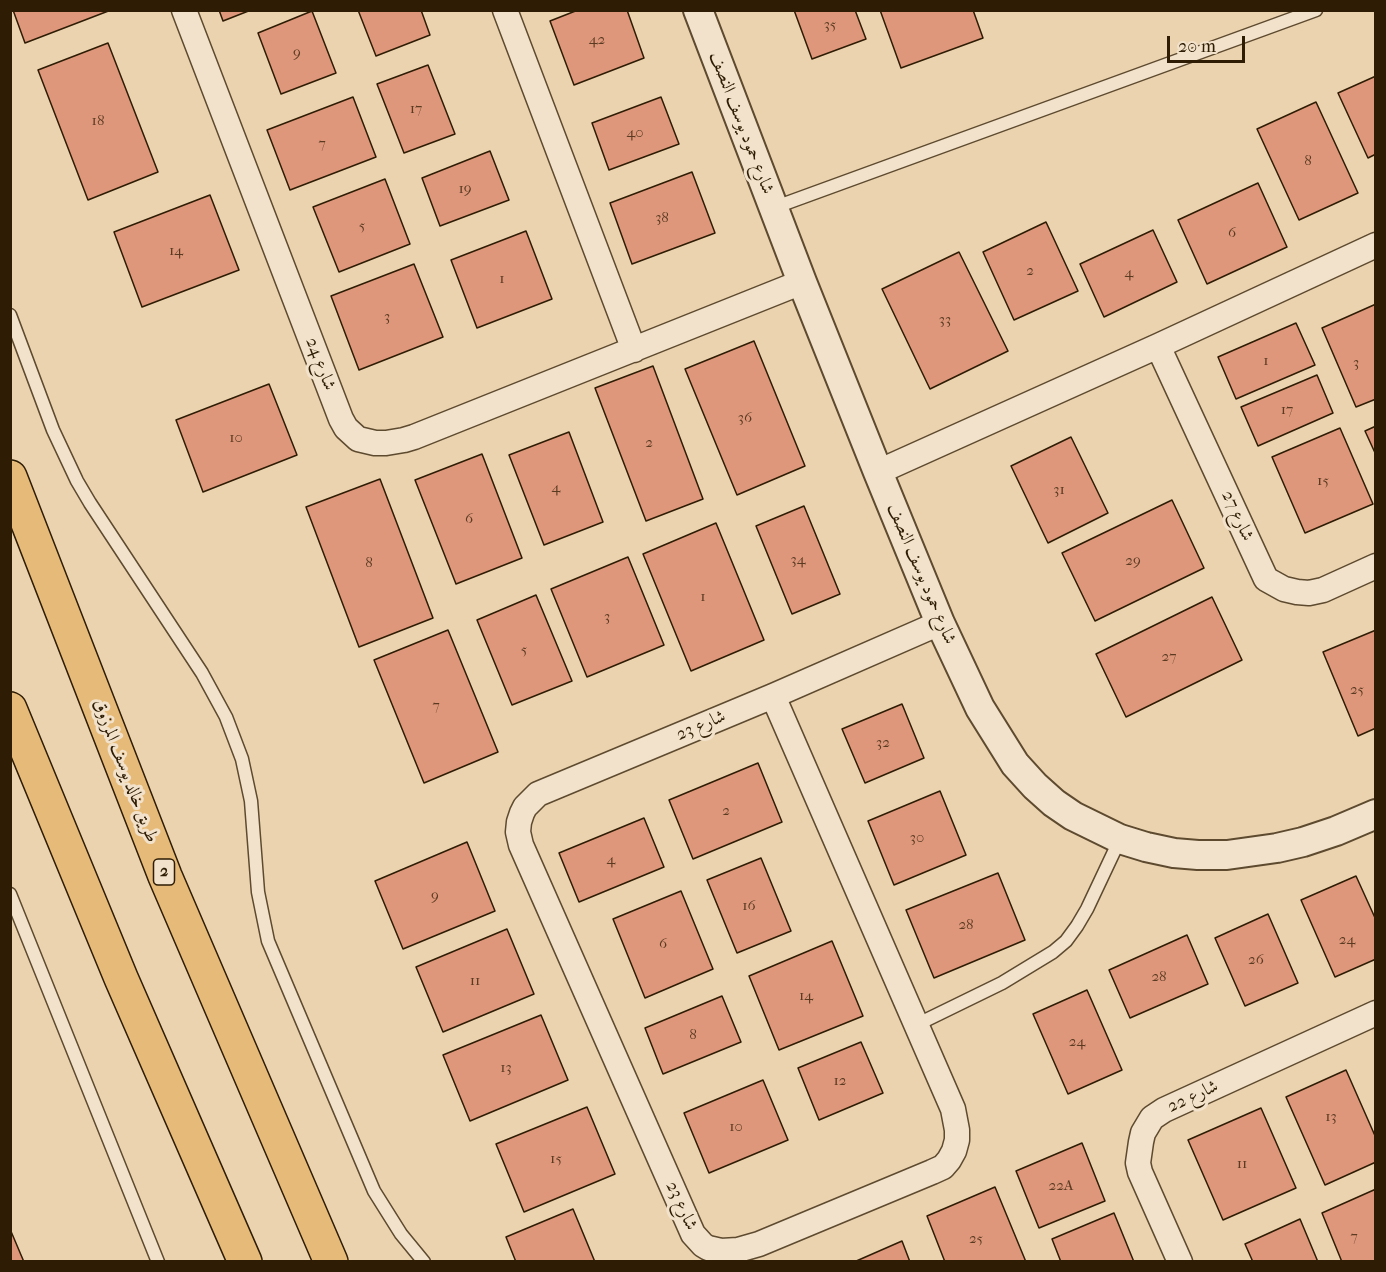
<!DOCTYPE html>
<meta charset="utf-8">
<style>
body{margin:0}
#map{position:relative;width:1386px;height:1272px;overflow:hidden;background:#ebd3af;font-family:"IM FELL French Canon",serif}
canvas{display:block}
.frame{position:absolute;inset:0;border:12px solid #2e1c04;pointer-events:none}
.scale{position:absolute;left:1167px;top:36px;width:78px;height:27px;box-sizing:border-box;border:3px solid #2e1c04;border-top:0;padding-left:8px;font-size:18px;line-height:21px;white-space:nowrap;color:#2e1c04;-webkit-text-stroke:4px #f2e2cb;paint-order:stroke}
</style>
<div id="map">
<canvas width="1386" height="1272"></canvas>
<div class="frame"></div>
<div class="scale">20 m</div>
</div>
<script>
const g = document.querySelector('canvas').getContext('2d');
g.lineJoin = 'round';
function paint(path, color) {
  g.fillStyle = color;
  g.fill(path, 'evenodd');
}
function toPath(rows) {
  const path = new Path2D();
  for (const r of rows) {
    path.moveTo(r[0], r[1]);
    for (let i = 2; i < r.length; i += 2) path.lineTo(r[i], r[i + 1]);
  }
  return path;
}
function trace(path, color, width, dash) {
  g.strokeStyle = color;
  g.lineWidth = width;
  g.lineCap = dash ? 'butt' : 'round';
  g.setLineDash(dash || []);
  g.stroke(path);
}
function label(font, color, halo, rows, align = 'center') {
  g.font = font + ' "IM FELL French Canon",Amiri,serif';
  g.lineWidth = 6;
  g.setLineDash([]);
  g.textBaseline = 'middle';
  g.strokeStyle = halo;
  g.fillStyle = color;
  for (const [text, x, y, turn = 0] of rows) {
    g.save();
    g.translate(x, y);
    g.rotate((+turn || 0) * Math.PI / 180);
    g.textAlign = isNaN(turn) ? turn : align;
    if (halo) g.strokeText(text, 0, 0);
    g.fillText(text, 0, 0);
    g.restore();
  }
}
const building = toPath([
 [13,10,111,10,25,43,13,10],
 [219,10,251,10,223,21,219,10],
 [358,10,421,10,430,35,376,56,358,10],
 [578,10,627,10,644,58,574,85,550,21,578,10],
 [794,10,855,10,866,39,812,59,794,10],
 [880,10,973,10,983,38,901,68,880,10],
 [312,11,336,73,281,94,258,33,312,11],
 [108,43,158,172,88,200,38,70,108,43],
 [428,65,455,134,404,153,377,84,428,65],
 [1376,76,1376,154,1368,158,1338,93,1376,76],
 [353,97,376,157,290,190,267,130,353,97],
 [661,97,679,144,609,170,592,123,661,97],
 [1316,102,1358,193,1299,220,1257,129,1316,102],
 [490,151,509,200,440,226,422,178,490,151],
 [692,172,715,233,632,264,610,203,692,172],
 [385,179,410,244,339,272,313,207,385,179],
 [1258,183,1287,247,1207,284,1178,220,1258,183],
 [210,195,239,270,142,307,114,232,210,195],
 [1046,222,1078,291,1014,320,983,252,1046,222],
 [1153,230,1177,282,1104,317,1080,264,1153,230],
 [526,231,552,299,477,328,451,260,526,231],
 [959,252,1008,351,930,389,882,289,959,252],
 [414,264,443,337,359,370,331,296,414,264],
 [1376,304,1376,399,1356,407,1322,328,1376,304],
 [1296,323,1315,365,1236,399,1218,357,1296,323],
 [754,341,805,466,737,495,685,369,754,341],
 [653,366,703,499,646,521,595,388,653,366],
 [1317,375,1333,413,1258,446,1241,407,1317,375],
 [269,384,297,455,203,492,176,420,269,384],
 [1376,426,1376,455,1365,431,1376,426],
 [1340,428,1373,504,1305,533,1272,457,1340,428],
 [569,432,603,522,544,545,509,455,569,432],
 [1071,437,1108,513,1048,543,1011,466,1071,437],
 [482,454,522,558,456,584,415,480,482,454],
 [380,479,433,618,359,647,306,507,380,479],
 [1172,500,1204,568,1095,621,1062,553,1172,500],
 [804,506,840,594,792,614,756,526,804,506],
 [716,523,764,640,691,671,643,554,716,523],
 [628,557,664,645,587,677,551,589,628,557],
 [536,595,572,681,512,705,477,620,536,595],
 [1212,597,1242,660,1126,717,1096,654,1212,597],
 [448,630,498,752,424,783,374,660,448,630],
 [1376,630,1376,728,1358,736,1323,652,1376,630],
 [902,704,924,758,865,783,842,729,902,704],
 [758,763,782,822,693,859,669,800,758,763],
 [940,791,966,855,894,885,868,821,940,791],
 [644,818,664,867,579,902,559,853,644,818],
 [467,842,495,911,403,949,375,881,467,842],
 [761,858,791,931,737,953,707,880,761,858],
 [998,873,1025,940,934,978,906,910,998,873],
 [1356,876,1376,920,1376,959,1335,977,1301,900,1356,876],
 [681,891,713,969,645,998,613,919,681,891],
 [1268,914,1298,983,1245,1006,1215,938,1268,914],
 [507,929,534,994,443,1032,416,967,507,929],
 [1187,935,1208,984,1130,1018,1109,970,1187,935],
 [832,941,863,1016,779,1050,749,976,832,941],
 [1087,990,1122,1070,1068,1094,1033,1014,1087,990],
 [722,996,741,1042,663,1074,645,1028,722,996],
 [541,1015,568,1080,470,1121,443,1055,541,1015],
 [861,1042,883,1093,819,1120,798,1068,861,1042],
 [1346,1070,1376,1138,1376,1162,1325,1185,1286,1097,1346,1070],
 [763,1080,788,1140,709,1173,684,1113,763,1080],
 [587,1107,615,1174,524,1212,496,1144,587,1107],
 [1261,1108,1296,1188,1223,1220,1188,1140,1261,1108],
 [1082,1143,1105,1201,1039,1228,1016,1171,1082,1143],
 [995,1187,1026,1262,945,1262,927,1216,995,1187],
 [1376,1189,1376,1262,1342,1262,1322,1213,1376,1189],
 [573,1209,595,1262,516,1262,506,1237,573,1209],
 [1114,1213,1134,1262,1061,1262,1052,1239,1114,1213],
 [1300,1219,1318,1262,1253,1262,1245,1244,1300,1219],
 [10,1229,24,1262,10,1262,10,1229],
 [902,1241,910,1262,854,1262,902,1241]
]);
const service = toPath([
 [773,208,1316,10],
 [10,315,53,430,77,481,90,503,202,673,226,717,242,759,251,801,258,892,268,941,374,1191,401,1234,424,1262],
 [10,894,158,1262],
 [916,1025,1002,983,1053,952,1066,941,1077,926,1087,909,1120,839]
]);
const minor = toPath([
 [184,10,341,419,346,428,358,439,375,443,386,443,404,440,414,437,802,282],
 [505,10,634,350],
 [1158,346,1266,579,1284,589,1297,592,1309,593,1323,590,1376,566],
 [878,472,1158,346,1376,245],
 [773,696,953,1109,957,1130,957,1140,954,1151,949,1160,943,1167,932,1172,759,1244,738,1250,721,1251,708,1248,703,1245,693,1234,521,845,518,832,519,822,522,813,525,807,538,794,773,696,940,623],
 [1180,1262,1140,1172,1138,1163,1141,1142,1143,1133,1152,1118,1164,1110,1376,1013]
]);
const tertiary = toPath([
 [698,10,802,282,878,472,940,623,980,708,1015,764,1035,786,1054,803,1073,816,1120,839,1146,847,1174,853,1198,855,1227,855,1277,848,1303,842,1336,831,1376,814]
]);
const primary = toPath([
 [10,477,165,876,331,1262],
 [10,709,121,978,245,1262]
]);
const numberNames = [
 ["35",830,25],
 ["42",597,40],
 ["9",297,53],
 ["17",416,109],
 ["18",98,121],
 ["40",635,133],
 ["7",322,144],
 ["8",1308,161],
 ["19",465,189],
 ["38",662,218],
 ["5",362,226],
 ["6",1232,233],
 ["14",176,251],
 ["2",1030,271],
 ["4",1129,273],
 ["1",502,279],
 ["3",387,317],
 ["33",945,320],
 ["1",1266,361],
 ["3",1356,363],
 ["17",1287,410],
 ["36",745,418],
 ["10",236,438],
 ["2",649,443],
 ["15",1323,481],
 ["4",556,488],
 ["31",1059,490],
 ["6",469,519],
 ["34",798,560],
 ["29",1133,561],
 ["8",369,563],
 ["1",703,597],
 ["3",607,617],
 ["5",524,650],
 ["27",1169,657],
 ["25",1357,690],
 ["7",436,706],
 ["32",883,743],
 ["2",726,811],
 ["30",917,838],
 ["4",611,860],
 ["9",435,896],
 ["16",749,906],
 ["28",966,925],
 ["24",1347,940],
 ["6",663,944],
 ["26",1256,960],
 ["28",1159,977],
 ["11",475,981],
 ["14",806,996],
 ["8",693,1035],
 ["24",1077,1042],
 ["13",506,1068],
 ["12",840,1081],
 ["13",1331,1117],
 ["10",736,1127],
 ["15",556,1159],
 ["11",1242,1164],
 ["22A",1061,1186],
 ["7",1354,1237],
 ["25",976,1239]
];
const shields = [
 [164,872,21]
];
const shieldNames = [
 ["2",164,872]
];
const streetNames = [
 ["شارع حمود يوسف النصف",741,123,69],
 ["شارع 24",320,364,69],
 ["شارع 27",1237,516,65],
 ["شارع حمود يوسف النصف",921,574,67],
 ["شارع 23",701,726,-23],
 ["طريق خالد يوسف المرزوق",125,771,69],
 ["شارع 22",1193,1097,-25],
 ["شارع 23",681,1206,65]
];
paint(building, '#de977b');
trace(building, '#2e1c04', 1.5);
trace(service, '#5d4a2f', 15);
trace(minor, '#5d4a2f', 27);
trace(tertiary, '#5d4a2f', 32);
trace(primary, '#2e1c04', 36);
trace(service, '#f2e2cb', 12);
trace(minor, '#f2e2cb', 24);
trace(tertiary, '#f2e2cb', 28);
trace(primary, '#e6ba78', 33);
label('15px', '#5a3b22', null, numberNames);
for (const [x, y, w] of shields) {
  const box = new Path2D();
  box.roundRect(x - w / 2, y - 13, w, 26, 4.5);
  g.fillStyle = '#f2e2cb';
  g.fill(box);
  trace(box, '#2e1c04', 1.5);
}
label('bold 16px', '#2e1c04', null, shieldNames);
label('18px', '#2e1c04', '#f2e2cb', streetNames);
</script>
